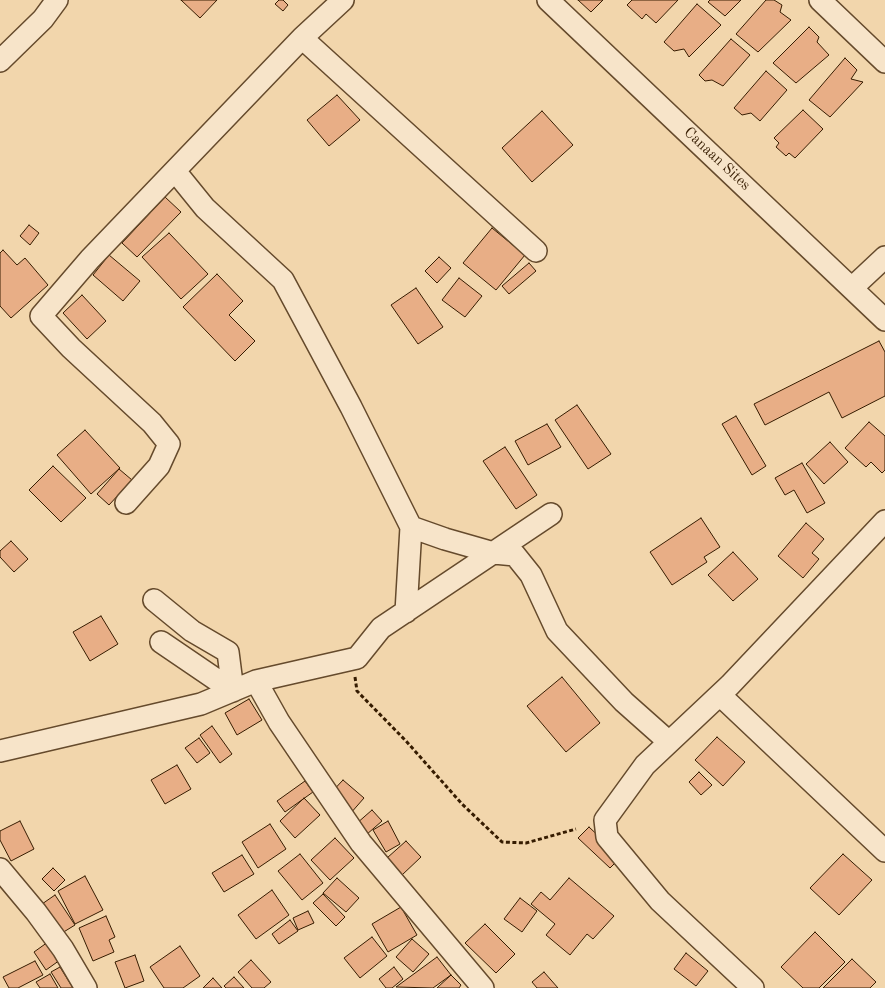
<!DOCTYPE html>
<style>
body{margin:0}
canvas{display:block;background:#f2d6ac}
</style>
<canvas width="885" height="988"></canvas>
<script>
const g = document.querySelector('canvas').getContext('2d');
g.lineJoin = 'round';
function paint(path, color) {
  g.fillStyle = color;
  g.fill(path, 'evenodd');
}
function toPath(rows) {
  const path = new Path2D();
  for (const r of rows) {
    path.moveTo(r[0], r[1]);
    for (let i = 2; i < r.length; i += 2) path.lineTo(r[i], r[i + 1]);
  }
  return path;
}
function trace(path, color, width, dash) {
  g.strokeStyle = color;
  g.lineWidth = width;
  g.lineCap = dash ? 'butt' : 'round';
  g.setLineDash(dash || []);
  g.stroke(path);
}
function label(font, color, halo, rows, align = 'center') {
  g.font = font + ' "Old Standard TT",serif';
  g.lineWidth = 5;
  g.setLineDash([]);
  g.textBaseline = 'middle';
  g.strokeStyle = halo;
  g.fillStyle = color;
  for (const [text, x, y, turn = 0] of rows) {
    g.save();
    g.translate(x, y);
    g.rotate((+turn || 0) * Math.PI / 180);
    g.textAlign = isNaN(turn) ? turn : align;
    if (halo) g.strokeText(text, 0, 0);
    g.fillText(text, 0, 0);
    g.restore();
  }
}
const building = toPath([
 [181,0,217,0,200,18,181,0],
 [279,0,283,0,288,5,283,11,275,4,279,0],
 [578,0,603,0,591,12,578,0],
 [632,0,678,0,656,23,646,14,642,19,627,5,632,0],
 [710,0,741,0,725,16,708,2,710,0],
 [766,0,774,0,782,5,780,12,791,20,758,52,736,34,766,0],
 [697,4,721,25,689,57,684,49,674,51,664,42,697,4],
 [809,27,819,37,817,42,829,55,796,83,773,63,809,27],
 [731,39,750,55,723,86,712,80,705,81,699,75,731,39],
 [845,58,857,70,851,79,863,82,830,117,809,100,845,58],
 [766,71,787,90,760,121,751,113,742,115,734,108,766,71],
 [337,95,360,120,329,146,307,120,337,95],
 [803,110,823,129,795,158,789,153,786,156,776,147,779,143,774,138,803,110],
 [542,111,573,145,532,182,502,148,542,111],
 [165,197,181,212,137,257,122,243,165,197],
 [29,225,39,233,30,245,20,236,29,225],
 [492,228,525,255,496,290,463,263,492,228],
 [169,233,208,274,181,299,142,257,169,233],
 [3,250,17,265,25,258,48,285,11,318,0,306,0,253,3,250],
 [109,255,140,281,123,301,93,275,109,255],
 [439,257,451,268,437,283,425,271,439,257],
 [529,263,536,271,509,294,502,286,529,263],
 [217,274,243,301,229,315,255,341,235,361,183,307,217,274],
 [459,278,482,296,465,317,442,300,459,278],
 [416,288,443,327,418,344,391,305,416,288],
 [82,295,106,321,87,339,63,313,82,295],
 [879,341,885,352,885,396,842,418,829,392,765,425,754,404,879,341],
 [577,405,611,454,588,469,555,420,577,405],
 [736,416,766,466,752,475,722,424,736,416],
 [869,422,885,436,885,470,882,473,871,462,866,467,845,448,869,422],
 [547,424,561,447,528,465,515,441,547,424],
 [85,430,120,468,91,494,57,455,85,430],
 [830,442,848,462,824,484,806,464,830,442],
 [505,447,537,495,516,509,483,461,505,447],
 [802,463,825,503,807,513,794,490,785,495,775,478,802,463],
 [53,466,86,498,61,522,29,490,53,466],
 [119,469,132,480,109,505,97,494,119,469],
 [701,518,720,547,704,557,707,562,672,585,650,552,701,518],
 [806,523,824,539,812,553,819,559,803,578,778,556,806,523],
 [11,541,28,559,14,572,0,557,0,551,11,541],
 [733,552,758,579,733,601,708,575,733,552],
 [101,616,118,644,90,661,73,632,101,616],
 [562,677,600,723,566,752,527,706,562,677],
 [249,699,262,720,237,735,225,713,249,699],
 [212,726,232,754,220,763,200,735,212,726],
 [717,737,745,762,723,786,695,760,717,737],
 [199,738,210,753,197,763,185,748,199,738],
 [177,765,191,789,165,804,151,780,177,765],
 [699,772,712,785,701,795,689,782,699,772],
 [343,780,364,798,350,814,329,795,343,780],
 [305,781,313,792,285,812,277,801,305,781],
 [304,798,320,815,295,838,280,821,304,798],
 [372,810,382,821,366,835,356,824,372,810],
 [20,821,34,849,11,861,0,840,0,831,20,821],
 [388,821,400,844,386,852,373,830,388,821],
 [270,824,286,849,258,868,242,842,270,824],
 [589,827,621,857,610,868,578,838,589,827],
 [335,838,354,858,330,880,311,860,335,838],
 [406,841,421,857,402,875,387,858,406,841],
 [300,854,323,883,302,900,278,871,300,854],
 [843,854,872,880,839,915,810,888,843,854],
 [242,855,254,874,224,892,212,873,242,855],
 [53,868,65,880,54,891,42,879,53,868],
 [85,876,103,910,75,924,58,891,85,876],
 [337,878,359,898,346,912,323,893,337,878],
 [569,878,614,916,593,939,587,934,570,955,546,935,555,924,531,904,541,892,550,900,569,878],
 [272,890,289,915,256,939,238,915,272,890],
 [323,894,345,917,336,926,313,903,323,894],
 [55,895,75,925,62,933,42,904,55,895],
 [520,898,537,911,522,932,504,919,520,898],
 [401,907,417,935,388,952,372,924,401,907],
 [308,911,314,923,298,930,293,918,308,911],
 [106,916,115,937,109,940,114,952,93,961,79,928,106,916],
 [290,920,298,931,279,944,272,934,290,920],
 [485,924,515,954,496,973,465,943,485,924],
 [815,932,845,962,819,988,803,988,781,967,815,932],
 [372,937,387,956,360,978,344,958,372,937],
 [412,939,429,954,413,972,396,957,412,939],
 [48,942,60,960,46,970,34,952,48,942],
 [180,946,200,976,183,988,164,988,150,967,180,946],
 [686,953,708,971,696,986,674,969,686,953],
 [135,955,144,981,125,988,115,962,135,955],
 [437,957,451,975,433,988,396,987,437,957],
 [852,959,876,982,870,988,823,988,852,959],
 [251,960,271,982,264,988,252,988,238,972,251,960],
 [35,961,43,975,18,988,9,988,3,977,35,961],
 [60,967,73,988,61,988,51,972,60,967],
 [394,967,403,979,392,988,386,988,379,979,394,967],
 [544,972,558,988,537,988,532,982,544,972],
 [50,974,58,988,40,988,36,982,50,974],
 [451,975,461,985,459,988,437,988,451,975],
 [234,977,244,988,226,988,224,986,234,977],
 [213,978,222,988,203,988,213,978]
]);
const path = toPath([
 [355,677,357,691,406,741,462,804,502,842,526,843,576,829]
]);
const street = toPath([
 [548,0,885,320],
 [820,0,885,62],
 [302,38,536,251],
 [0,61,43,19,57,0],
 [175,171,205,208,283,280,351,407,411,527,406,612],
 [853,287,885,257],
 [126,503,159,466,169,444,152,423,71,348,41,316,90,259,302,38,343,0],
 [411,527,445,539,494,553,515,555,531,575,557,631,624,702,669,742],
 [154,600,192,631,228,652,233,691,161,642],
 [256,681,279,722,361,843,483,988],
 [720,695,885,851],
 [0,751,201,704,256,681,357,658,381,628,551,514],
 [0,869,36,912,63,949,86,988],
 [753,988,660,901,607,837,605,820,645,765,730,685,885,521]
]);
const streetNames = [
 ["Canaan Sites",717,159,43]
];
paint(building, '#e8ae86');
trace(building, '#361c01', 1);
trace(street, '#654a2c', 24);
trace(path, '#361c01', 3, [4, 2.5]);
trace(street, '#f7e4c9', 21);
label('15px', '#361c01', '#f7e4c9', streetNames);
</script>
